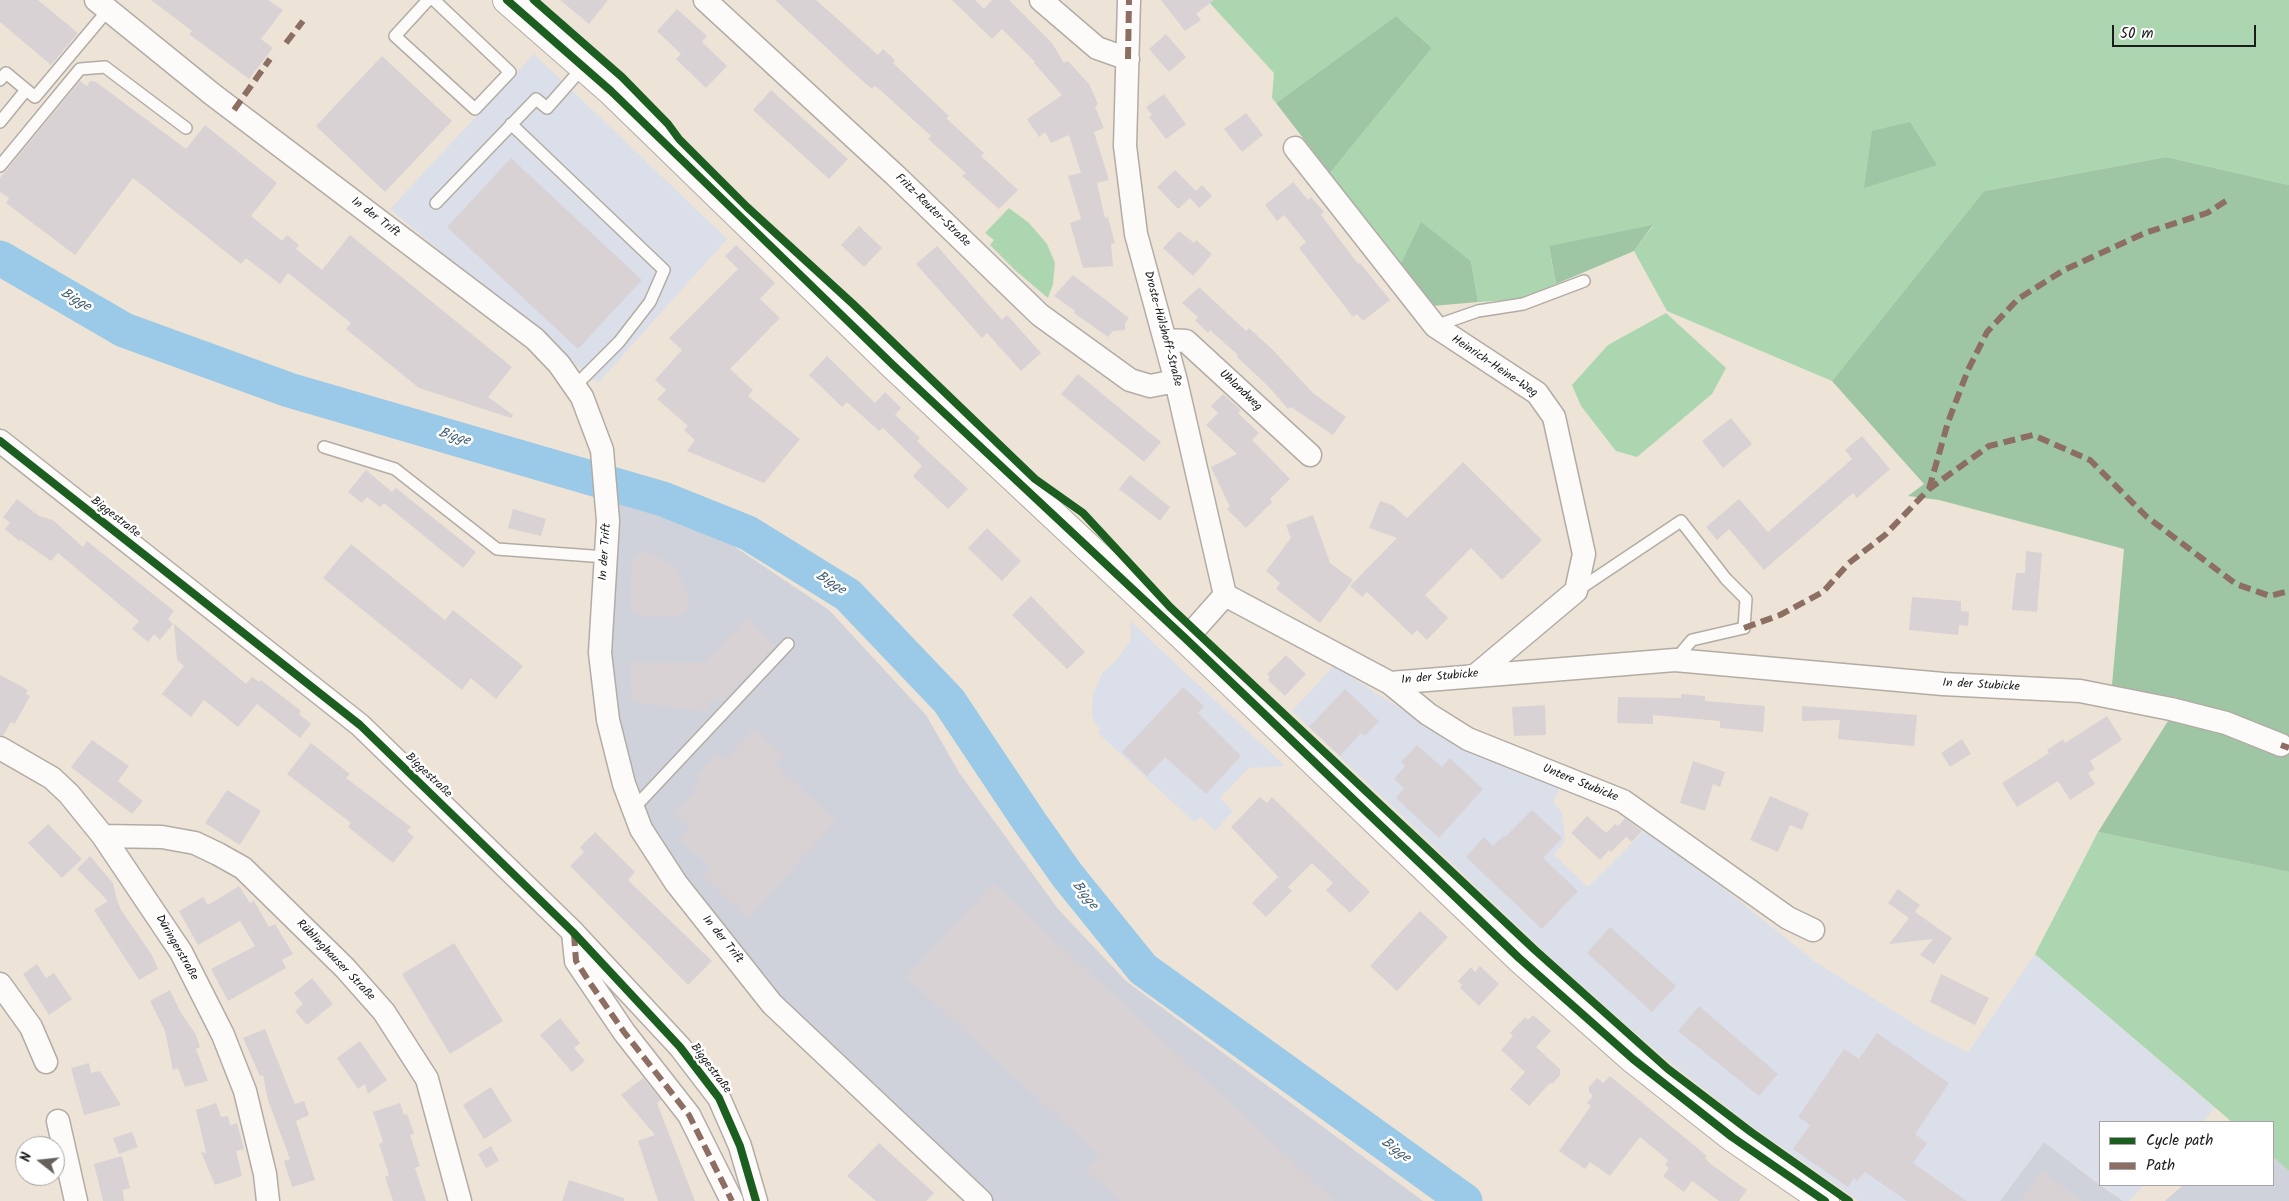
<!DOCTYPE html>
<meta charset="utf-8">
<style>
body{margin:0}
#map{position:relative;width:2289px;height:1201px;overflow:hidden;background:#ede3d7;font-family:Kalam,sans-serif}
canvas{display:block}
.legend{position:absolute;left:2099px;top:1121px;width:175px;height:65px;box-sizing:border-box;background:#fff;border:1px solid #a4a4a4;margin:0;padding:6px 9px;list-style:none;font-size:15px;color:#1c1c1c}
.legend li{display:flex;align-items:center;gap:10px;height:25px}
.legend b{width:25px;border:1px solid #a4a4a4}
.north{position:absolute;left:15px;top:1136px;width:50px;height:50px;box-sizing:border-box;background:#fff;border:1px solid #a4a4a4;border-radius:50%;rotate:286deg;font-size:14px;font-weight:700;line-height:20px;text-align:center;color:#1c1c1c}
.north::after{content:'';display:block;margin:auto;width:18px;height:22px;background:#65625d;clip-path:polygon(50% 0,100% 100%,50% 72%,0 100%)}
.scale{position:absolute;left:2112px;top:25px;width:144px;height:22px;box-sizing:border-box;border:2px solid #1c1c1c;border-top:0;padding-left:6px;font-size:15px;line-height:18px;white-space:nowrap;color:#1c1c1c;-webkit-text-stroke:4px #fff;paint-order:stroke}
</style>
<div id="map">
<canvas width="2289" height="1201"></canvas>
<ul class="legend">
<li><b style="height:6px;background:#1b5e20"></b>Cycle path</li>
<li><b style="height:6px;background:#8d6e63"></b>Path</li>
</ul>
<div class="north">N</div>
<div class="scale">50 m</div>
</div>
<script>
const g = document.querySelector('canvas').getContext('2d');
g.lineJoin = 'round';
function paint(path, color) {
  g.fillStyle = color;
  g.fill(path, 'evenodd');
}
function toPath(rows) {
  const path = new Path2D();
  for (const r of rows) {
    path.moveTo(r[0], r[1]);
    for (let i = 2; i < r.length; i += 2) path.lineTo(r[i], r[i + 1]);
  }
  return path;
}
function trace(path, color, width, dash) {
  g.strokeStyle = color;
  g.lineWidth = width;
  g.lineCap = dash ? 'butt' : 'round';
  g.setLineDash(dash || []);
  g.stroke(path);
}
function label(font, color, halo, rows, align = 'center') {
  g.font = font + ' Kalam,sans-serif';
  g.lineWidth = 5;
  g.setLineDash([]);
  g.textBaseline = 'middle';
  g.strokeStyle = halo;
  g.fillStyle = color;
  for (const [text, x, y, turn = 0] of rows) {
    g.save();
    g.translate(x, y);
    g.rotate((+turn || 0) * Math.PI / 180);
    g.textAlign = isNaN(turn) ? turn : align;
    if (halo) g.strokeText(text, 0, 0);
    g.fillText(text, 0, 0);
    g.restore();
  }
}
const built = toPath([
 [534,54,727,239,598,383,390,209],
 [1130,621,1285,766,1249,768,1220,798,1233,811,1215,831,1201,817,1194,822,1098,733,1100,728,1095,723,1092,715,1093,694,1103,672,1116,661,1131,639],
 [1334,666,1439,733,1558,782,1559,790,1553,802,1562,812,1565,841,1554,855,1588,887,1648,827,1814,961,1924,1030,1968,1052,2035,954,2215,1108,2202,1122,2100,1122,2100,1184,2044,1142,2000,1201,1859,1201,1754,1128,1663,1057,1550,957,1292,711],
 [2102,1185,2144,1185,2129,1201,2123,1201]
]);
const industrial = toPath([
 [614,501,674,521,726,541,829,610,926,715,960,774,1058,909,1126,981,1423,1201,981,1201,772,1004,641,829,608,720],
 [2044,1142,2100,1185,2123,1201,2000,1201],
 [2273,1157,2289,1171,2289,1201,2165,1201,2183,1185,2273,1185]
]);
const green = toPath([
 [1207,0,2289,0,2289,185,2166,157,1984,191,1832,381,1667,311,1634,251,1653,226,1549,247,1556,284,1522,299,1478,302,1471,261,1421,223,1400,265,1330,173,1432,48,1396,16,1276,103,1272,98,1274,73],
 [1009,208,1029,223,1047,244,1055,263,1053,284,1048,298,1016,271,990,245,994,240,985,233],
 [1666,313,1726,368,1712,394,1637,457,1616,451,1581,406,1572,385,1608,345],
 [2098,832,2289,872,2289,1171,2273,1157,2273,1122,2232,1122,2035,954]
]);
const forest = toPath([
 [1396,16,1432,48,1330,173,1276,103],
 [1910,122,1937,165,1864,188,1872,131],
 [2166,157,2289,185,2289,872,2098,832,2168,721,2176,698,2112,685,2124,549,1939,500,1908,496,1924,484,1832,381,1984,191],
 [1421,222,1471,261,1478,302,1432,306,1400,265],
 [1653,225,1634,251,1556,284,1549,246]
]);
const river = toPath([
 [0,258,124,330,289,390,663,499,748,533,848,595,949,701,1029,821,1067,875,1143,969,1465,1201]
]);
const building = toPath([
 [0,0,38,0,78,33,51,65,0,22],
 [151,0,268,0,283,10,261,39,273,48,249,79,189,34,192,31],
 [560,0,608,0,589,24],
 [775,0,816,0,878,55,883,49,895,60,893,63,949,116,946,118,984,153,981,156,1018,190,999,209,962,176,966,173,928,139,931,136,878,88,874,86,872,89,857,76],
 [952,0,975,0,984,9,992,0,1009,0,1052,43,1064,63,1068,61,1089,84,1098,104,1095,107,1104,128,1094,132,1109,180,1097,183,1105,218,1108,217,1115,243,1111,244,1113,266,1083,268,1070,223,1081,219,1068,176,1081,173,1069,135,1051,143,1045,132,1039,137,1027,119,1062,95,1034,63,1035,62,1002,29,992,39],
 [1161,0,1214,0,1196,14,1201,20,1185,31],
 [677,9,707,36,702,42,727,66,706,88,676,59,681,54,657,31],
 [1166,34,1186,57,1169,72,1149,49],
 [382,56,452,121,385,192,316,126],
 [80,81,87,86,90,81,96,82,186,149,205,125,277,183,251,216,282,241,287,235,299,245,296,249,322,270,350,235,512,367,488,397,513,415,511,418,419,388,346,329,351,323,288,273,280,284,246,258,241,264,133,178,75,255,6,203,9,198,0,192,0,178],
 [771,90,848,159,829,179,753,110],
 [1164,94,1186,124,1166,139,1149,117,1152,115,1146,107],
 [1246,113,1263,135,1242,152,1224,129],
 [511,158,642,280,578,349,447,227],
 [1175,170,1196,191,1202,185,1212,196,1199,208,1190,198,1178,209,1157,187],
 [1293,182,1308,200,1311,197,1324,212,1321,215,1358,264,1360,263,1390,300,1363,321,1357,314,1353,317,1299,248,1306,242,1284,215,1277,221,1265,205],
 [859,226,882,248,864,267,841,245],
 [1179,231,1194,243,1196,240,1212,254,1193,276,1163,248],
 [736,245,775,283,760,299,780,318,730,369,753,390,748,396,800,439,764,483,687,451,695,440,684,430,688,426,657,399,666,390,655,380,682,350,669,338,738,269,725,256],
 [937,246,1002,320,1007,315,1041,353,1021,371,987,333,982,338,916,264],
 [1073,275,1129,318,1125,323,1125,330,1113,331,1108,337,1074,313,1075,311,1054,296],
 [1199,287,1246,331,1249,328,1272,349,1313,393,1346,417,1333,435,1291,407,1288,409,1269,387,1237,357,1238,355,1210,330,1208,333,1195,320,1198,317,1182,303],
 [827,356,875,403,885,392,901,408,895,415,920,438,917,441,968,489,948,509,913,476,922,466,883,428,879,431,847,402,842,407,809,375],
 [1078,374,1161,442,1144,462,1061,394],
 [1223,394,1241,410,1238,413,1259,433,1252,440,1290,479,1270,499,1272,502,1246,528,1227,509,1230,507,1211,467,1237,454,1206,425,1218,413,1211,406],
 [1731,418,1752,444,1723,468,1702,441],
 [1862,436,1890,469,1857,498,1853,493,1764,570,1729,529,1717,540,1706,527,1739,499,1768,532,1852,459,1845,450],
 [1463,462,1542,540,1502,580,1471,548,1425,595,1448,618,1427,640,1417,630,1412,635,1367,592,1362,597,1350,586,1397,538,1369,528,1380,501,1392,505,1407,518],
 [366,470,392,492,396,488,476,552,463,568,384,503,380,507,367,497,362,503,348,492],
 [1130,475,1170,507,1160,521,1119,489],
 [17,499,39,516,53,520,83,547,87,541,174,611,168,619,173,624,160,640,154,634,148,642,132,629,139,621,58,553,51,561,21,540,19,541,5,529,10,523,3,517],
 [513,509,546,519,541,536,508,528],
 [1313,515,1330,563,1353,580,1320,623,1276,589,1280,583,1266,571,1291,538,1286,525],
 [987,528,1021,561,1002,581,968,548],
 [351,544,445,620,453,610,523,666,496,699,471,678,462,690,323,578],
 [647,551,677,568,689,601,688,609,685,613,678,616,641,617,633,612,630,603,632,561,640,552],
 [2026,551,2042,553,2037,612,2012,610,2016,573,2025,573],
 [1031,596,1085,652,1067,669,1012,615],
 [1912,597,1961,601,1961,611,1969,612,1968,626,1959,625,1958,635,1909,630],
 [747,618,775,646,723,700,709,701,709,712,632,702,629,661,651,663,704,662],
 [174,624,246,684,252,677,259,682,261,680,301,711,299,714,311,724,300,738,257,704,238,727,204,700,191,717,162,694,184,666,177,660],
 [1286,655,1306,674,1285,696,1268,680,1270,677,1267,674],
 [0,675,28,690,26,694,30,696,17,720,14,724,11,722,3,736,0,735],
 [1183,687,1204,706,1198,713,1241,756,1206,794,1165,757,1147,776,1122,752],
 [1345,689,1379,721,1365,736,1361,733,1340,756,1309,727],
 [1681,694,1705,696,1705,701,1765,706,1763,732,1720,728,1720,721,1653,715,1653,724,1617,723,1618,697,1681,698],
 [1545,705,1546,735,1514,736,1512,707],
 [1802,706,1917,715,1914,746,1838,739,1840,720,1802,721],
 [2107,716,2122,740,2090,761,2095,769,2088,773,2095,784,2070,800,2058,781,2017,807,2002,783,2049,753,2047,750,2063,739,2065,743],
 [754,729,784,756,776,765,836,821,748,918,703,876,711,868,679,839,689,828,674,814,694,793,691,790,701,780,697,776,717,753,725,760],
 [1962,739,1971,754,1950,767,1941,753],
 [92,740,129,766,118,781,143,801,132,814,71,767],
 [311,743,350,774,346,778,411,827,407,831,414,837,393,863,348,827,351,823,287,774],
 [1417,745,1442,767,1450,758,1483,789,1439,838,1396,798,1404,788,1394,779,1405,766,1401,762],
 [1693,761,1725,772,1720,787,1713,784,1705,811,1680,803],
 [227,790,261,811,240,845,205,823],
 [1770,796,1809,813,1802,830,1790,825,1778,852,1750,840],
 [1260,797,1267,803,1272,797,1370,892,1350,913,1326,890,1333,883,1312,863,1288,887,1231,827],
 [1532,810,1562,838,1543,858,1578,891,1542,929,1466,857,1484,837,1493,846,1503,836,1505,837],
 [1587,816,1606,833,1615,824,1618,826,1625,818,1642,831,1632,842,1626,837,1611,852,1609,850,1600,860,1571,833],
 [48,824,82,859,62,878,28,843],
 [595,832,635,872,628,880,712,961,688,985,570,866,584,852,580,847],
 [90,856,113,883,117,900,121,910,152,955,158,969,139,980,94,910,108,901,77,869],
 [1278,877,1292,891,1266,917,1252,903],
 [993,883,1335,1201,1120,1201,1115,1196,1086,1170,1099,1155,906,977],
 [239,886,250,903,254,901,269,927,275,924,293,954,282,960,286,968,228,1001,211,969,255,946,240,921,198,945,179,911,203,897,208,905],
 [1898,889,1920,905,1915,912,1952,938,1934,964,1920,955,1933,939,1889,944,1909,918,1888,903],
 [1420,911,1448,937,1397,991,1370,966],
 [1610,927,1676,986,1652,1012,1587,953],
 [454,943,503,1021,450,1054,402,974],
 [37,964,46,978,54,973,72,999,49,1015,23,974],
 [1480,966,1499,984,1479,1006,1460,988,1462,985,1458,981,1471,967,1475,972],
 [1941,974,1989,998,1975,1025,1930,1002],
 [312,978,333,1004,307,1025,295,1011,303,1004,294,993],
 [170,990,180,1011,196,1035,200,1047,196,1049,208,1081,185,1087,178,1068,173,1070,165,1031,150,1001],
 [1699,1006,1778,1074,1759,1096,1678,1031],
 [1533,1015,1551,1031,1536,1047,1560,1069,1560,1075,1553,1083,1550,1083,1529,1106,1510,1089,1525,1072,1501,1050,1513,1036,1510,1033,1525,1017,1528,1020],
 [560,1018,580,1043,574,1048,585,1061,572,1072,540,1035],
 [265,1029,295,1104,304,1101,309,1115,296,1121,315,1180,292,1187,284,1161,290,1159,268,1100,263,1075,260,1076,243,1038],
 [1877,1033,1949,1083,1915,1134,1927,1143,1913,1163,1967,1201,1907,1201,1865,1172,1857,1181,1854,1178,1848,1187,1793,1149,1810,1125,1798,1117,1844,1049,1859,1059],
 [360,1041,387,1080,368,1094,365,1084,358,1089,337,1058],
 [89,1063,91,1073,100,1071,121,1105,84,1115,71,1068],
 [1610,1076,1707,1156,1705,1158,1712,1165,1747,1190,1739,1201,1719,1201,1692,1181,1684,1192,1663,1176,1669,1168,1665,1165,1668,1160,1640,1137,1610,1176,1590,1162,1585,1169,1559,1151,1591,1106,1587,1103,1593,1096,1589,1092,1589,1087,1597,1078,1603,1083],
 [643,1078,661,1100,657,1103,695,1201,658,1201,638,1141,655,1135,621,1095],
 [491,1087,512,1121,484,1139,463,1105],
 [216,1103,221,1117,228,1116,230,1125,237,1123,244,1149,236,1151,242,1176,215,1185,201,1152,206,1153,196,1110],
 [400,1103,404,1115,407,1114,414,1133,410,1135,420,1166,415,1168,426,1201,393,1201,385,1177,389,1175,379,1144,383,1142,373,1112],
 [132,1132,138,1147,119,1154,113,1138],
 [879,1143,934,1193,926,1201,876,1201,847,1176],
 [491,1146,499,1161,486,1168,478,1154],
 [122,1156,130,1188,123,1190,124,1201,103,1201,94,1164],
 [2042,1171,2082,1201,2020,1201],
 [569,1180,624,1198,624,1201,562,1201]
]);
const lane = toPath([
 [428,0,395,36,475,109,510,72,434,0],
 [0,80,6,73,35,97,108,10],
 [0,122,26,90],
 [511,124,664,270,650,302,619,342,574,387],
 [0,166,80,69,105,67,186,128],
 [436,203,536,99,547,108,584,66],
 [1435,326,1478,311,1523,304,1584,281],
 [324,447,395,469,497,549,606,557],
 [1578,590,1681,521,1726,579,1746,599,1744,628,1692,640,1675,660],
 [633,809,788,644]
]);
const street = toPath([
 [96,0,212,94,535,339,559,364,582,397,602,450,608,521,600,653,608,720,624,784,641,829,676,883,772,1004,981,1201],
 [705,0,896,176,1040,315,1130,380,1150,386,1176,381],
 [1041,0,1097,48,1128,59],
 [1129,0,1125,146,1136,234,1176,381,1225,595,1186,639],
 [1295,148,1435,326,1537,393,1554,417,1584,554,1576,591,1476,675],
 [1166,340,1186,341,1310,455],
 [0,441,360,725,573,932,680,1047,719,1098,740,1146,756,1201],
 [1225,595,1390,683,1675,660,1943,684,2080,691,2171,709,2226,723,2281,745],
 [1390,683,1428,714,1468,739,1623,801,1788,918,1813,930],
 [0,748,52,778,69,794,103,836,181,952,223,1035,245,1091,265,1174,268,1201],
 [103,836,162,837,195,843,218,854,243,868,345,968,384,1012,427,1079,460,1201],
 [573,932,576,961,624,1032,689,1115,732,1201],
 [0,984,31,1027,46,1062],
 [58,1121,76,1201]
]);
const secondary = toPath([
 [507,0,611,91,893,365,1186,639,1519,958,1633,1059,1732,1137,1825,1201]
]);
const quiet = toPath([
 [286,43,303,21],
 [1128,59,1129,0],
 [234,110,270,59],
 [1929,489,1948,422,1968,370,1987,332,2018,299,2064,270,2101,253,2145,233,2207,213,2229,199],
 [1744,628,1780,615,1823,592,1849,563,1885,535,1929,489,1989,446,2033,435,2090,460,2147,517,2236,584,2270,596,2289,591],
 [2281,745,2289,748],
 [574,934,576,961,590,983,624,1032,689,1115,732,1201]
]);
const cycleway = toPath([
 [507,0,611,91,893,365,1186,639,1519,958,1633,1059,1732,1137,1825,1201],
 [534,0,622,77,668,124,679,139,747,207,853,304,1035,479,1083,513,1170,607,1535,950,1668,1069,1751,1132,1849,1201],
 [0,441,360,725,573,932,680,1047,719,1098,740,1146,756,1201]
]);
const streetNames = [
 ["Fritz-Reuter-Straße",932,211,44],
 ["In der Trift",375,218,37],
 ["Droste-Hülshoff-Straße",1162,329,75],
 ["Heinrich-Heine-Weg",1494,367,34],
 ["Uhlandweg",1240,391,43],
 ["Biggestraße",115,518,38],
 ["In der Trift",606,552,-86],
 ["In der Stubicke",1440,678,-5],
 ["In der Stubicke",1981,686,3],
 ["Biggestraße",428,776,44],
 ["Untere Stubicke",1580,784,22],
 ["In der Trift",722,940,51],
 ["Düringerstraße",176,948,60],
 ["Rüblinghauser Straße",335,961,46],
 ["Biggestraße",710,1069,53]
];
const waterNames = [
 ["Bigge",75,301,30],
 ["Bigge",454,438,16],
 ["Bigge",830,584,32],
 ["Bigge",1084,896,51],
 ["Bigge",1395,1151,36]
];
paint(built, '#dbdfea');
paint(industrial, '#d0d2db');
paint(green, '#acd6af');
paint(forest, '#9fc6a4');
trace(river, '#9acae8', 35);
paint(building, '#d9d2d5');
trace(lane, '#b2aca5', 14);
trace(street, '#b2aca5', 25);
trace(secondary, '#b2aca5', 30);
trace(lane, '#fcfbf9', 11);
trace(street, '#fcfbf9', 22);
trace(secondary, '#fcfbf9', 28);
trace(quiet, '#8d6e63', 6, [12, 6]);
trace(cycleway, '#1b5e20', 8);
label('12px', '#1c1c1c', '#fff', streetNames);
label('italic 14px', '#405e71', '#fff', waterNames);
</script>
